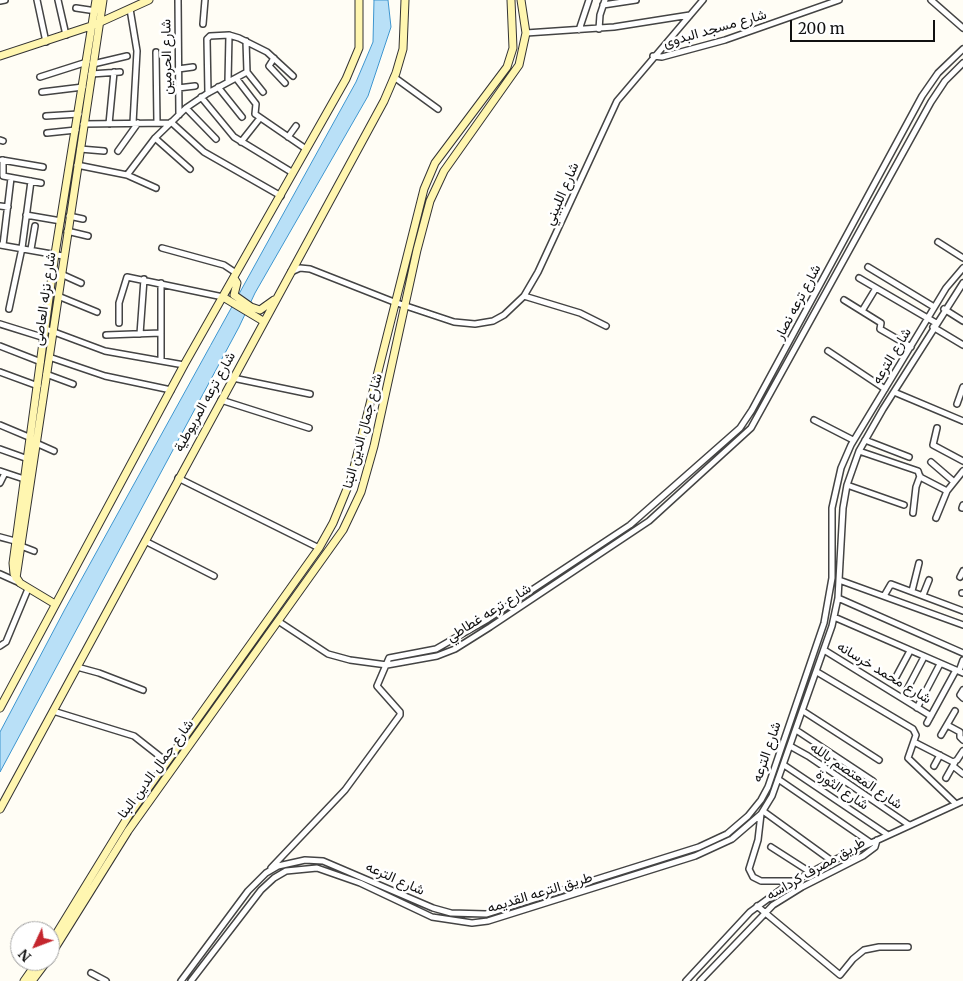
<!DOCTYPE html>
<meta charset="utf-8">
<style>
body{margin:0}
#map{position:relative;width:963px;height:981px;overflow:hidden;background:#fffdf5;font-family:Merriweather,serif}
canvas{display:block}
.north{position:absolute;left:10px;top:921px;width:50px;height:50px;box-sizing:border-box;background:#fff;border:1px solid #a0a0a0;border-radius:50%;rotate:227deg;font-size:14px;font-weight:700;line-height:20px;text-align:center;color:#111}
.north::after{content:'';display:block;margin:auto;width:18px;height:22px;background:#c4262e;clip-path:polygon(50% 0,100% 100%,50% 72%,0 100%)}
.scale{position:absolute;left:790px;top:20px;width:145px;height:22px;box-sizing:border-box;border:2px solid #111;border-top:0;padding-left:6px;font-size:15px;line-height:18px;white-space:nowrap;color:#111;-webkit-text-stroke:4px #fff;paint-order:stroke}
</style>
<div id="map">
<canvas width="963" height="981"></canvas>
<div class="north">N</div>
<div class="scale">200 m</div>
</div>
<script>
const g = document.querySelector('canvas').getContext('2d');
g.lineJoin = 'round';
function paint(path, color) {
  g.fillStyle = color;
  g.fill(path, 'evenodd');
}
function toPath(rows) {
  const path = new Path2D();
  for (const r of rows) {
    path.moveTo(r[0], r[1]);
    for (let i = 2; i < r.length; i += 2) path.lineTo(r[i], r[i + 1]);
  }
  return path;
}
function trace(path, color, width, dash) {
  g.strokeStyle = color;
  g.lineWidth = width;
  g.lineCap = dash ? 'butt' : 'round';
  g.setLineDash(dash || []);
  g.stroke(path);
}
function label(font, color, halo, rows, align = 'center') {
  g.font = font + ' Merriweather,Vazirmatn,serif';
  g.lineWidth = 5;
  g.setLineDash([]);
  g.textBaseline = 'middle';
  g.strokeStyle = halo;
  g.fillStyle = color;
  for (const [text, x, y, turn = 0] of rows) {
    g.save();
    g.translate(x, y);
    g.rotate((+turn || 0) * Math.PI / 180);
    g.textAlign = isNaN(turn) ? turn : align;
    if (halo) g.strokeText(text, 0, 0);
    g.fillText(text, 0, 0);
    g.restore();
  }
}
const water = toPath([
 [374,0,388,0,391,27,368,96,255,293,239,327,0,772,0,732,65,609,356,82,373,42,374,0]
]);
const street = toPath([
 [37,0,46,42],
 [58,0,66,35],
 [178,0,179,115],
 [931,0,963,28],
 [0,1,5,0],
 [603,5,636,0],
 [76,8,96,11],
 [130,9,137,51,133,123],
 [203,24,205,0],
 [599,29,600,15,605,0],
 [579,30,589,0],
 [526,33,614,27,690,15],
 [246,41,247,72,263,92],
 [156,52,157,123],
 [653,56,662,57,725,40,839,0],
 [274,58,269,66,285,83],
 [93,64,127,56],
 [178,69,193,67],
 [91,74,120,72],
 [40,77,87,62],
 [394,77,438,109],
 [236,78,256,104,255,114,306,149],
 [228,82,229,35],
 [218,87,242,117],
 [178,88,195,86],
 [42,92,83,87],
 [208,93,207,39,210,36,229,35,239,38,267,52,293,76],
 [201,97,234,137,293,173],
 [186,108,216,139],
 [46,116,79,114],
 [171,122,204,152,281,196],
 [83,124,170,123],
 [109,124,114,72],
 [47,133,76,130],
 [288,137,296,126],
 [155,138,190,169],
 [0,140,3,141],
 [241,142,260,118],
 [80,149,104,151],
 [118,151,138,123],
 [2,160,43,167],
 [3,160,3,176,41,183],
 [77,165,127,175,156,188],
 [127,175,155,138,186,108,208,93,247,72],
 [0,206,8,207],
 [26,215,61,221],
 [69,216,83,219],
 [67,231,88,236],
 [938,242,963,258],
 [0,245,63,256],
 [3,245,11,178],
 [162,248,224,265,236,273],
 [31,249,35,226],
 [868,267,934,307],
 [291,272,300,268,310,269,394,302,454,322,475,324,493,321,504,315,524,296,538,272,617,101,703,0],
 [61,274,81,283],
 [859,278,936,323],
 [58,296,97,312],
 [524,296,580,313,606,326],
 [844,300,881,323,880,329,911,347],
 [9,309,22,248,31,181],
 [944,309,963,321],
 [862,311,876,288],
 [119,323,119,303,127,277,223,297],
 [0,324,45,338],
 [933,327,963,345],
 [46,329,105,351,184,365],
 [140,334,144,279],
 [106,335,161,333],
 [0,346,41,362],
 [828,351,885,389],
 [49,357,105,376,171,390],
 [161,361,161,283],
 [0,372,38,386],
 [46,374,73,384],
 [233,378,310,394],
 [894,392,963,421],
 [221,400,309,428],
 [957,404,963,387],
 [814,420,853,440],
 [0,425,31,438],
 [937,428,933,445,963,461],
 [865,440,909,457],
 [36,443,54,451],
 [0,449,28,459],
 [859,451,918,471,920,477,947,491],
 [931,462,953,481],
 [0,471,24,479],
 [178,478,319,548],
 [0,483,5,473],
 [847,485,904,505],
 [962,508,963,505],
 [913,513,916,487,920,476],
 [936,518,947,491,963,471],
 [0,537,15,541],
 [145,541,214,576],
 [21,546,34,551],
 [0,574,20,583],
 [960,577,963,571],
 [839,580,963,625],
 [912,591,919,563],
 [962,593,963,593],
 [923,595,929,580],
 [884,596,891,584,963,611],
 [838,598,963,653],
 [834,617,963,673],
 [278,621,328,654,350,660,387,665,437,656,455,649,490,627,649,521,751,428,931,102,945,81,963,63],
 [0,646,6,642,28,589],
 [824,650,931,716],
 [77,667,99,673,143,690],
 [959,671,963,660],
 [817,672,913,729,916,735,908,758,956,804],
 [896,677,910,651],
 [963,690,960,695,963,698],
 [903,697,924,657],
 [917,708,940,664],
 [53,711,134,736,167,762],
 [803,711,879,760],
 [927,723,956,670],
 [947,725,960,732,960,737,963,740],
 [796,730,873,781],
 [941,735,955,711],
 [914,742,953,762,957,760,963,751],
 [790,746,808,756,909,825],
 [784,765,888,835],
 [934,766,940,755],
 [953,766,963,774],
 [946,778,955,762],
 [778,779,871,843],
 [763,811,832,861],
 [771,847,810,872],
 [271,868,345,790,400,715,400,712,377,686,389,658,436,649,488,619,630,525,740,428,752,410,922,96,938,73,963,49],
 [794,881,761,881,753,877,749,869,758,840,761,814,772,796,832,626,838,598,843,508,847,485,859,451,883,409,963,283],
 [757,906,840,975,853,959,864,950,879,947,908,947],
 [91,973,106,981],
 [181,981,248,891,266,873,278,866,305,860,323,861,433,908,451,913,486,914,699,847,727,834,748,816,761,800,768,787,824,623,832,578,832,508,841,468,851,445,946,288,963,268],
 [191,981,261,890,274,878,286,871,317,868,360,883,432,917,472,923,488,921,695,856,732,839,761,814],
 [686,981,750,912,787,885,832,861,963,801],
 [700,981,773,905,802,887,863,856,875,847,877,840]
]);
const secondary = toPath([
 [0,56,94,25,149,0],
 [234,278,237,283,234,295,251,307,260,310,274,300],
 [223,297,263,321],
 [16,578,103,0],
 [55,604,20,583,14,574,13,563,55,254,96,0],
 [0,708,184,365,346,79,359,48,359,0],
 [0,809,384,101,396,73,403,49,405,0],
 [50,944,129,815,319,548,333,523,351,479,424,189,435,163,507,67,513,48,511,0],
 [50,956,128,831,343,530,361,492,374,446,417,250,430,201,444,171,519,65,526,33,521,0],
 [24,981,38,961],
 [32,981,47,961]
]);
const streetNames = [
 ["شارع مسجد البدوى",715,29,-16],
 ["شارع الحرمين",167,57,-91],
 ["شارع اللبيني",562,194,-67],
 ["شارع نزله العاصى",45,299,-82],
 ["شارع ترعه نصار",798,302,-62],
 ["شارع الترعه",892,356,-59],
 ["شارع ترعه المريوطية",205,402,-61],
 ["شارع جمال الدين البنا",363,431,-75],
 ["شارع ترعه غطاطي",489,613,-32],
 ["شارع محمد خرسانه",884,673,31],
 ["شارع الترعه",767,752,-71],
 ["شارع جمال الدين البنا",156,769,-54],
 ["شارع المعتصم بالله",856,776,34],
 ["شارع الثورة",842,790,34],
 ["طريق مصرف كرداسه",816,869,-30],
 ["شارع الترعه",395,879,24],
 ["طريق الترعه القديمه",540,893,-17]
];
paint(water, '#b9e0f7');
trace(water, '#3f96cf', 1);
trace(street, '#444', 8);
trace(secondary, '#333', 9);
trace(street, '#fff', 5);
trace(secondary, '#fff6b0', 7);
label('14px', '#111', '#fff', streetNames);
</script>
